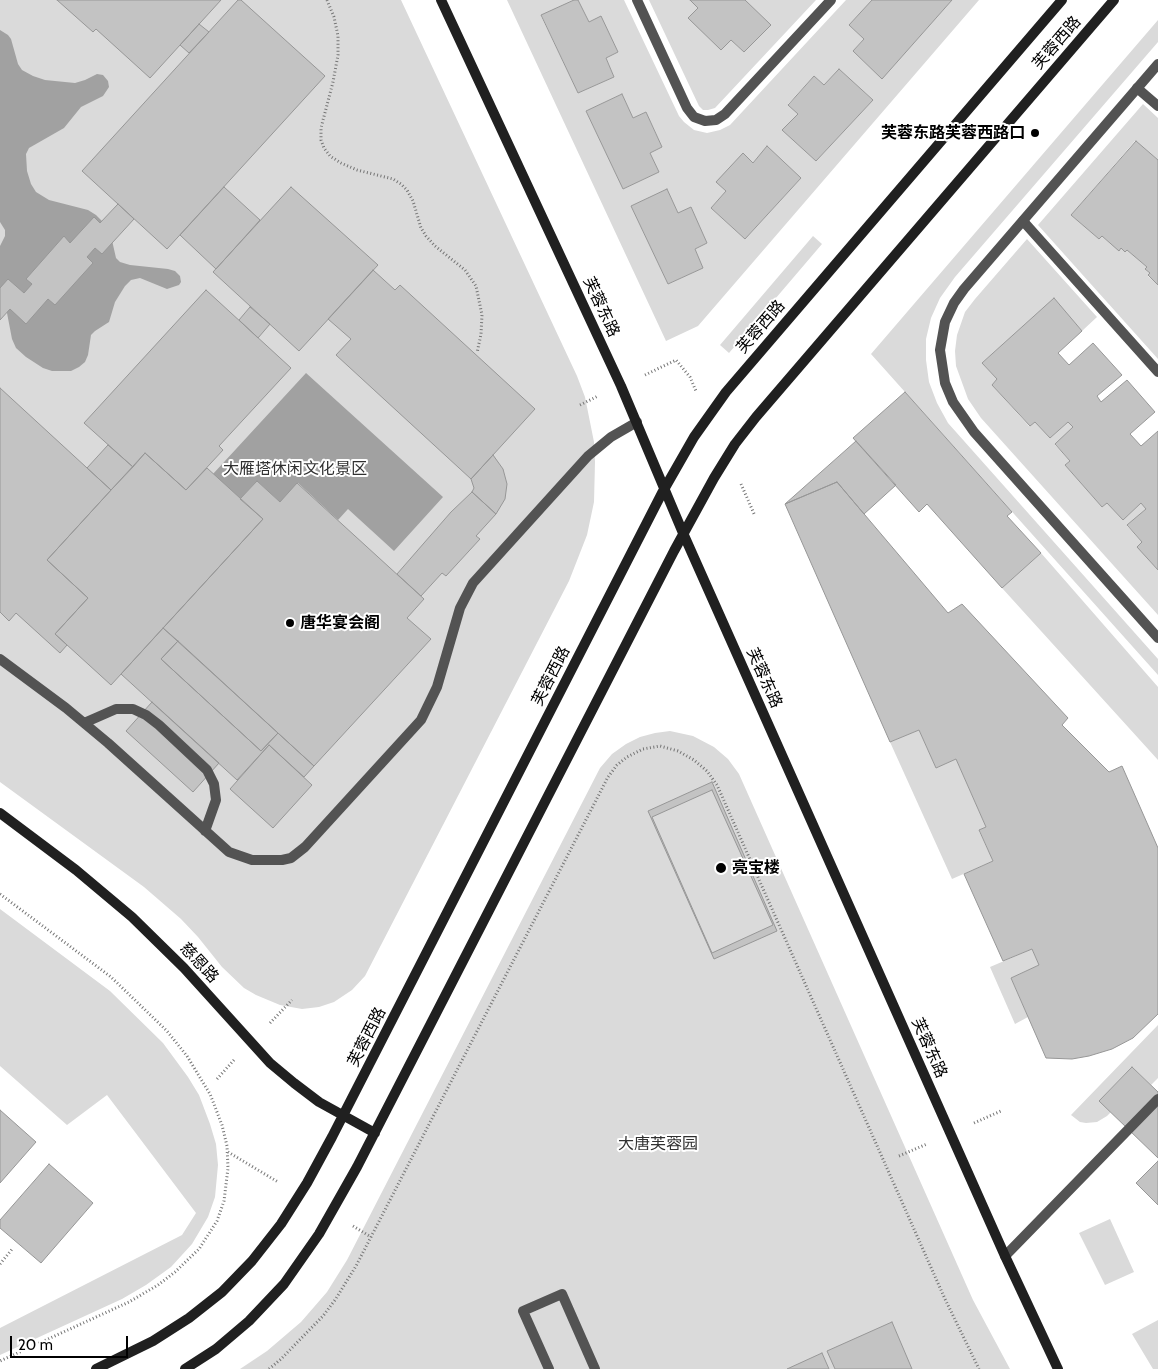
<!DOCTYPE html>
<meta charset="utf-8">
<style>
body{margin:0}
#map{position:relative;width:1158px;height:1369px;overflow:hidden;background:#fff;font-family:Cabin,sans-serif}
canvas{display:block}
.scale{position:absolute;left:10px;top:1336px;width:118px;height:22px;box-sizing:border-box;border:2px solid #000;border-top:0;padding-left:6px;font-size:15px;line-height:18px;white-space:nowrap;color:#000;-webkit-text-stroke:4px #fff;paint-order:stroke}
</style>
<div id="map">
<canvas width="1158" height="1369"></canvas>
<div class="scale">20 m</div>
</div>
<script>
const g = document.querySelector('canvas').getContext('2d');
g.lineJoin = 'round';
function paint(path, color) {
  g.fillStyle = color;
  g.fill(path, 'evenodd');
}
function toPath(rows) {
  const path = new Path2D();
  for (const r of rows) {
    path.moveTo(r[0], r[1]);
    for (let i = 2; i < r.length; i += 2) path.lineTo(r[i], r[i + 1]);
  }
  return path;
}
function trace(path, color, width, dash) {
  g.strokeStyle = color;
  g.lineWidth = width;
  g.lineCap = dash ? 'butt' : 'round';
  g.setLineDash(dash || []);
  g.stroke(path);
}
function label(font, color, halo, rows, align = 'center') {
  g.font = font + ' Cabin,"Noto Sans SC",sans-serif';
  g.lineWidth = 4;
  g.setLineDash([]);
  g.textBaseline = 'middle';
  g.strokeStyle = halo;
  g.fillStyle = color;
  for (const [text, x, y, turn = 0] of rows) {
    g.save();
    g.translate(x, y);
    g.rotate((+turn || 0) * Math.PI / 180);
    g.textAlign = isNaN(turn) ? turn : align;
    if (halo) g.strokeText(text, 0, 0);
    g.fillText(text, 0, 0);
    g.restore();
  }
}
const green = toPath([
 [0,0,401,0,577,376,585,397,594,442,595,462,594,502,587,535,569,581,365,976,352,990,334,1002,319,1007,302,1009,280,1005,256,995,244,988,222,967,198,937,181,919,144,887,0,782],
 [507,0,574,0,541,16,578,93,614,77,606,58,618,52,601,17,589,22,578,0,624,0,679,116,684,122,694,130,707,133,720,130,730,125,846,0,872,0,849,25,864,39,853,51,882,78,952,0,979,0,698,326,666,341],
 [839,69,873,100,816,161,783,130,798,114,788,104,814,76,824,85],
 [622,94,633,118,646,112,662,147,650,153,659,172,623,189,586,111],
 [767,147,801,178,745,239,711,208,726,191,717,182,753,163],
 [667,190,678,213,691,208,707,243,695,249,703,268,668,284,631,206],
 [649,0,690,0,698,8,689,18,731,40,744,52,770,25,745,0,816,0,715,108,708,110,703,110,699,106],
 [1158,20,1158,42,955,277,940,298,931,318,926,339,926,360,929,382,937,403,948,423,1158,659,1158,675,871,354],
 [1143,104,1158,118,1158,160,1135,141,1071,215,1099,239,1102,236,1119,250,1121,248,1125,252,1127,250,1147,267,1145,269,1150,273,1148,276,1158,285,1158,359,1038,225],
 [813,236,822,244,729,353,720,345],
 [1027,239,1097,317,1082,331,1054,299,982,363,997,379,992,385,1029,426,1035,422,1050,438,1068,422,1073,427,1055,445,1070,461,1065,465,1102,507,1107,503,1123,520,1141,503,1146,509,1127,526,1142,542,1138,547,1158,570,1158,615,981,418,968,399,956,366,955,351,957,335,965,312,975,299],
 [1041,553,1158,687,1158,760,1002,588],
 [919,730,936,768,956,759,986,827,979,831,993,861,952,879,890,742],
 [670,731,693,736,714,747,728,759,739,774,973,1300,1010,1369,240,1369,267,1351,301,1322,327,1292,347,1260,600,768,612,754,626,744,640,737,655,733],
 [0,909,110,991,163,1043,188,1077,199,1095,210,1124,216,1144,218,1165,215,1197,208,1217,192,1244,171,1267,146,1285,122,1299,0,1355,0,1328,182,1235,196,1213,107,1095,67,1125,0,1066],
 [1032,949,1039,965,1011,978,1028,1017,1015,1024,990,967],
 [1158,1025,1158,1078,1151,1085,1132,1067,1099,1101,1111,1112,1107,1116,1097,1122,1086,1123,1080,1122,1071,1115],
 [1110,1219,1134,1272,1105,1285,1079,1233],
 [1158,1320,1158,1369,1153,1369,1132,1334]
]);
const water = toPath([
 [0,30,8,35,11,39,18,64,22,70,33,76,45,80,75,83,85,80,97,74,103,75,108,81,109,87,103,96,81,107,64,128,29,148,26,154,27,171,31,184,36,192,49,200,88,210,96,215,102,221,111,236,116,258,120,262,130,265,168,269,175,271,180,276,181,282,179,285,167,289,140,278,131,280,125,286,115,302,109,322,95,331,91,335,88,355,85,362,79,367,71,371,52,371,43,368,26,357,16,348,12,339,7,313,0,295,0,246,5,236,5,230,0,222],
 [306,373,443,497,394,551,348,509,338,520,298,483,280,502,257,481,240,499,213,474]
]);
const building = toPath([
 [57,0,221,0,150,78,96,29,93,32,57,0],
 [238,0,241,0,325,76,167,249,82,171,238,0],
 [574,0,578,0,589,22,601,16,618,52,606,58,614,77,578,93,541,15,574,0],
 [690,0,745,0,771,25,744,52,731,40,721,50,688,18,698,8,690,0],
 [872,0,952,0,882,79,853,51,864,39,849,25,872,0],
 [199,24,209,32,189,53,180,45,199,24],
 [839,69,873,100,816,161,782,130,798,114,788,105,814,76,824,85,839,69],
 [622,94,633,118,646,112,662,147,650,153,659,172,623,189,586,111,622,94],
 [1136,141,1158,160,1158,285,1148,275,1150,273,1145,269,1147,267,1127,250,1125,252,1121,248,1119,251,1102,236,1099,239,1071,215,1136,141],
 [767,146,801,178,745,239,711,208,726,191,716,182,743,153,753,163,767,146],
 [224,187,260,220,216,269,180,235,224,187],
 [291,187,378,265,299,351,213,272,291,187],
 [667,189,678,213,691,207,707,243,695,249,703,268,668,284,631,206,667,189],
 [118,204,134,219,102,254,95,248,87,257,93,263,55,305,48,299,26,324,10,309,0,320,0,288,8,279,24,293,32,284,26,279,64,236,70,243,94,217,100,223,118,204],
 [373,270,395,290,400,285,535,409,471,479,336,355,351,339,328,319,373,270],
 [206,290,291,368,219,446,223,450,186,490,145,453,133,467,84,423,206,290],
 [1054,298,1082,331,1058,353,1069,365,1093,343,1122,375,1097,396,1101,402,1127,380,1155,412,1130,434,1141,446,1158,431,1158,570,1137,547,1142,542,1127,525,1146,509,1141,503,1123,520,1107,503,1102,507,1065,465,1070,461,1055,444,1073,427,1068,422,1050,438,1035,422,1030,426,992,385,997,379,982,363,1054,298],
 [250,307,270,324,258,338,239,320,250,307],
 [0,388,111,490,47,560,88,598,55,634,67,645,60,653,16,613,9,621,0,612,0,388],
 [905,392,1012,512,1007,516,1041,553,1002,588,927,504,919,512,853,438,905,392],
 [856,441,896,485,864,514,837,482,785,504,856,441],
 [108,445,133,467,111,490,87,468,108,445],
 [145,453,186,490,207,468,263,519,111,685,55,634,88,598,47,560,145,453],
 [493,455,503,469,507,484,505,499,496,514,472,492,474,488,471,479,493,455],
 [257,481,280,502,297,483,424,599,407,618,431,639,314,766,163,628,263,519,240,499,257,481],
 [837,482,948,613,962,604,1068,718,1062,725,1109,772,1122,766,1158,848,1158,1014,1133,1038,1112,1049,1089,1056,1072,1059,1046,1058,1011,978,1039,965,1032,949,1003,961,964,874,993,861,979,830,986,827,956,759,936,768,919,730,890,742,785,504,837,482],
 [472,492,496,514,476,536,480,539,446,576,442,573,421,596,397,574,451,512,472,492],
 [163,628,178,641,161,659,261,751,278,733,314,766,304,777,269,745,237,780,121,674,163,628],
 [178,641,278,733,261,751,161,659,178,641],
 [152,702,219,763,193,792,126,731,152,702],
 [269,745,312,785,273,828,230,789,269,745],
 [712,782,777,931,714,959,648,811,712,782],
 [712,790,773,925,712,953,652,817,712,790],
 [1132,1067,1158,1092,1158,1158,1099,1101,1132,1067],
 [0,1110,36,1142,0,1183,0,1110],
 [1158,1161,1158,1205,1136,1183,1158,1161],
 [49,1164,93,1203,41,1263,0,1228,0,1220,49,1164],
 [892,1322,912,1369,835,1369,827,1351,892,1322],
 [822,1353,829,1369,787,1369,822,1353]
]);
const path = toPath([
 [327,0,334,17,338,36,338,55,333,82,321,128,321,140,324,148,330,156,341,163,357,170,393,179,401,184,407,190,413,201,421,228,426,236,435,246,465,270,476,286,482,315,481,334,477,353],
 [645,375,676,360,690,377,696,391],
 [580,405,598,396],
 [741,484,755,516],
 [0,894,111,977,167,1031,187,1056,210,1094,222,1125,227,1146,228,1168,224,1201,217,1221,199,1249,175,1272,158,1285,129,1302,0,1361],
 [270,1023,292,1000],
 [217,1079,234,1060],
 [974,1123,1001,1111],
 [228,1152,278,1182],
 [899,1156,927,1144],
 [353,1226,371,1237],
 [0,1264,13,1248],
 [269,1369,281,1359,323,1316,335,1300,356,1266,608,777,617,765,627,757,643,749,660,746,678,751,694,760,707,771,717,785,945,1299,979,1369]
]);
const lane = toPath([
 [1137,88,1158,106],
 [1023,221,1158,372],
 [0,659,66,708,108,743,229,852,252,860,282,860,291,858,305,847,421,720,437,687,460,608,473,583,588,456,611,437,637,422],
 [84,723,116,709,133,709,146,715,159,725,207,770,214,784,216,800,205,831]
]);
const street = toPath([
 [637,0,687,108,694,117,705,121,716,120,725,114,831,0],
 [1158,64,964,289,954,303,945,322,940,350,945,383,953,402,974,432,1158,638],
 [1005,1256,1158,1099],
 [549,1369,523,1311,562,1294,595,1369]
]);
const secondary = toPath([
 [441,0,621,386,683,533,1005,1256,1058,1369],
 [0,813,76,870,132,917,184,968,270,1063,294,1083,319,1102,375,1133],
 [96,1369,153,1341,189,1318,222,1292,252,1261,281,1224,307,1183,332,1137,662,493,694,437,726,392,1062,0],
 [185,1369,216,1349,249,1321,284,1284,319,1234,357,1167,674,551,714,478,735,444,756,417,1114,0]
]);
const markers = [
 [1035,133,5,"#000"],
 [290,623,5,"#000"],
 [721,868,6,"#000"]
];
const streetNames = [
 ["芙蓉西路",1057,43,-49],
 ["芙蓉东路",601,307,65],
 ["芙蓉西路",761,327,-49],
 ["芙蓉西路",551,676,-63],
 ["芙蓉东路",764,678,66],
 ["慈恩路",199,963,47],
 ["芙蓉西路",367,1037,-63],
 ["芙蓉东路",929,1048,66]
];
const poiNames = [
 ["芙蓉东路芙蓉西路口",1025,133,"right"],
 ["唐华宴会阁",300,623],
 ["亮宝楼",732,868]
];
const parkNames = [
 ["大雁塔休闲文化景区",295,469],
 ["大唐芙蓉园",658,1144]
];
paint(green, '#dadada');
paint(water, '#a1a1a1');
paint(building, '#c3c3c3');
trace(building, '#979797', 1);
trace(path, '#757575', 3, [1, 2.5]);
trace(lane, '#535353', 10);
trace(street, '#535353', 10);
trace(secondary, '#202020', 10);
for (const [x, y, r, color] of markers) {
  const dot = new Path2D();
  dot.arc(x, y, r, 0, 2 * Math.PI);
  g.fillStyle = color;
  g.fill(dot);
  trace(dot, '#fff', 2);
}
label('16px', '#000', '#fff', streetNames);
label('bold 16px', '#000', '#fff', poiNames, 'left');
label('16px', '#313131', '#fff', parkNames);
</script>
